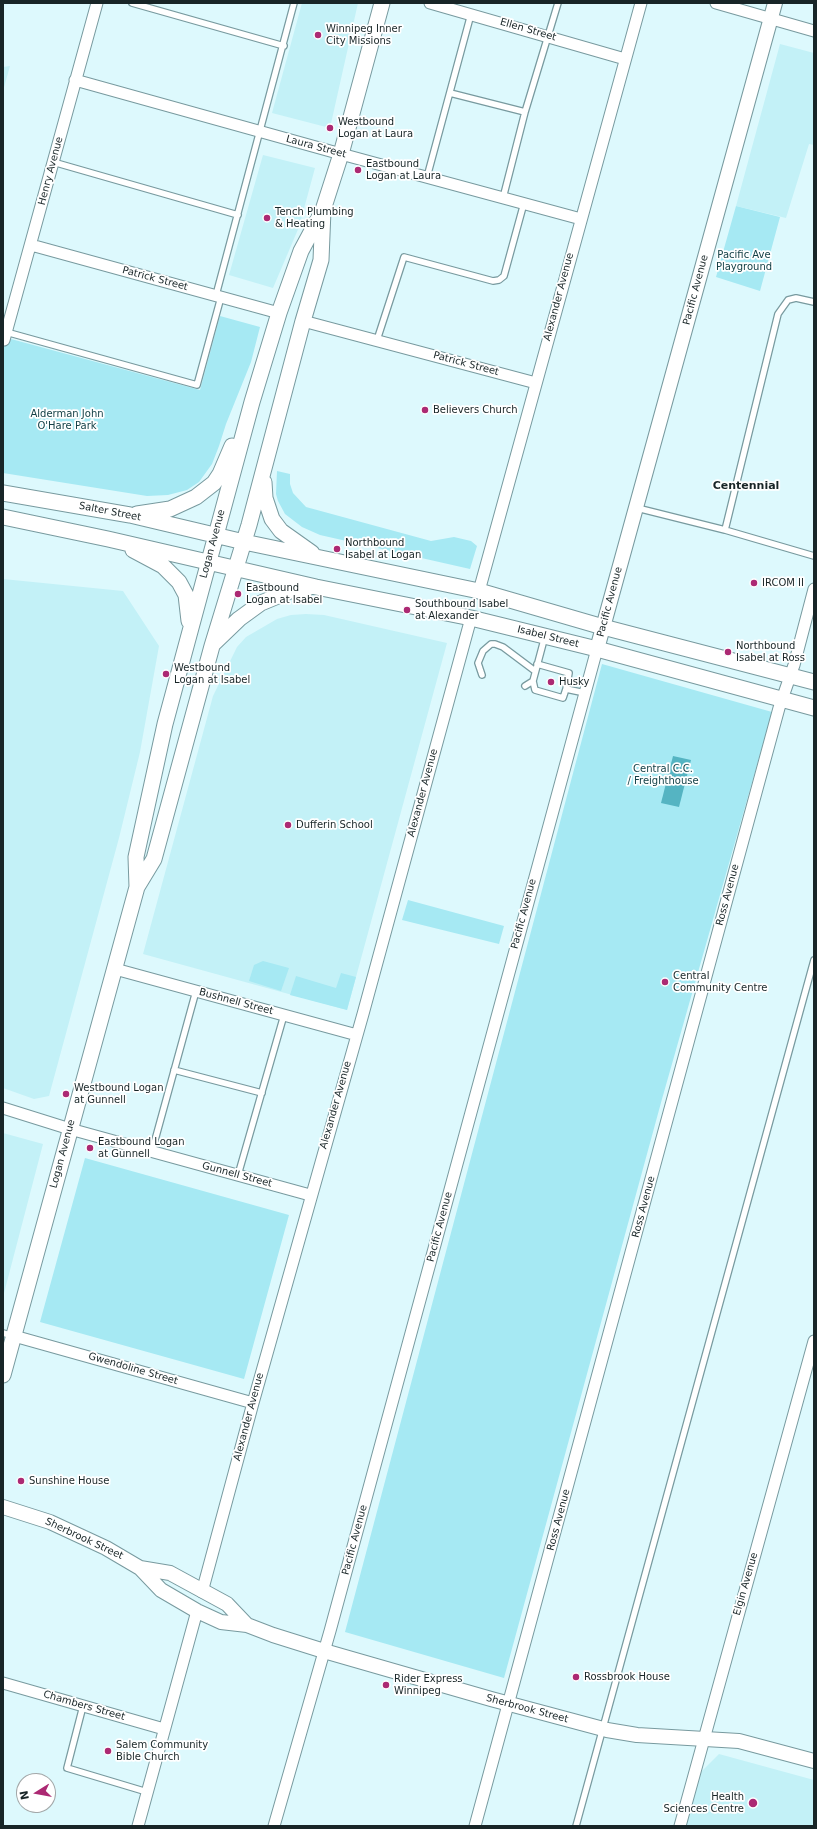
<!DOCTYPE html>
<style>
body{margin:0}
#map{position:relative;width:817px;height:1829px;overflow:hidden;background:#ddf9fd;font-family:"DejaVu Sans",sans-serif}
canvas{display:block}
.frame{position:absolute;inset:0;border:4px solid #182527;pointer-events:none}
.north{position:absolute;left:16px;top:1773px;width:40px;height:40px;box-sizing:border-box;background:#fff;border:1px solid #a3a8a9;border-radius:50%;rotate:259deg;font-size:11px;font-weight:700;line-height:16px;text-align:center;color:#182527}
.north::after{content:'';display:block;margin:auto;width:14px;height:18px;background:#ac2973;clip-path:polygon(50% 0,100% 100%,50% 72%,0 100%)}
</style>
<div id="map">
<canvas width="817" height="1829"></canvas>
<div class="frame"></div>
<div class="north">N</div>
</div>
<script>
const g = document.querySelector('canvas').getContext('2d');
g.lineJoin = 'round';
function paint(path, color) {
  g.fillStyle = color;
  g.fill(path, 'evenodd');
}
function toPath(rows) {
  const path = new Path2D();
  for (const r of rows) {
    path.moveTo(r[0], r[1]);
    for (let i = 2; i < r.length; i += 2) path.lineTo(r[i], r[i + 1]);
  }
  return path;
}
function trace(path, color, width, dash) {
  g.strokeStyle = color;
  g.lineWidth = width;
  g.lineCap = dash ? 'butt' : 'round';
  g.setLineDash(dash || []);
  g.stroke(path);
}
function label(font, color, halo, rows, align = 'center') {
  g.font = font + ' "DejaVu Sans",sans-serif';
  g.lineWidth = 3.5;
  g.setLineDash([]);
  g.textBaseline = 'middle';
  g.strokeStyle = halo;
  g.fillStyle = color;
  for (const [text, x, y, turn = 0] of rows) {
    g.save();
    g.translate(x, y);
    g.rotate((+turn || 0) * Math.PI / 180);
    g.textAlign = isNaN(turn) ? turn : align;
    if (halo) g.strokeText(text, 0, 0);
    g.fillText(text, 0, 0);
    g.restore();
  }
}
const built = toPath([
 [302,3,358,3,330,128,272,113],
 [780,44,814,53,814,145,809,144,786,218,736,206],
 [10,66,3,91,3,67],
 [263,155,315,168,299,227,273,288,229,275],
 [3,579,123,591,159,646,140,752,119,838,49,1096,34,1099,3,1088],
 [306,614,324,615,447,643,347,1010,143,954,213,696,237,647,246,637,277,619,291,615],
 [3,1133,43,1144,3,1297],
 [719,1754,814,1780,814,1826,686,1826,699,1774]
]);
const green = toPath([
 [736,206,780,217,760,291,716,277],
 [220,316,260,327,251,362,226,424,219,446,212,464,199,482,187,490,168,495,147,496,3,473,3,341,9,343,11,339,200,390],
 [277,471,290,474,290,484,293,493,306,507,431,541,454,537,471,541,477,546,470,569,320,535,302,527,285,514,278,501,276,494],
 [602,664,772,712,662,1099,504,1678,345,1632],
 [408,900,504,926,499,944,402,920],
 [263,961,289,968,281,991,249,981,254,965],
 [341,973,356,977,347,1010,290,995,296,976,336,988],
 [85,1158,289,1215,244,1379,40,1322]
]);
const water = toPath([
 [673,756,691,760,679,807,661,803]
]);
const service = toPath([
 [132,3,284,46],
 [450,93,525,112,558,3],
 [53,162,238,215],
 [427,177,471,14],
 [503,198,525,112],
 [216,295,294,3],
 [6,332,197,385,221,297],
 [377,340,404,257,493,281,499,280,504,276,524,203],
 [637,508,725,530,814,556],
 [725,530,778,314,788,300,796,298,814,302],
 [545,636,533,681,535,690,563,698,566,689],
 [537,664,569,673,566,689,585,693],
 [482,675,478,663,483,651,491,644,495,644,503,647,535,671],
 [525,686,533,681],
 [174,1070,262,1093],
 [152,1151,196,991],
 [238,1175,284,1015],
 [3,1333,13,1336],
 [83,1706,67,1768,147,1792],
 [576,1826,814,960]
]);
const minor = toPath([
 [430,3,625,59],
 [716,3,814,31],
 [75,80,341,154,581,219],
 [31,245,279,313],
 [303,321,536,383],
 [4,340,97,3],
 [479,591,641,3],
 [115,969,357,1035],
 [3,1108,70,1129,310,1195],
 [14,1336,253,1403],
 [202,1592,253,1403,363,1014,471,618],
 [3,1683,164,1729],
 [138,1826,197,1611],
 [274,1826,330,1631,597,649],
 [475,1826,779,708,794,665,814,589],
 [680,1826,814,1341]
]);
const tertiary = toPath([
 [597,649,775,3],
 [3,1507,50,1522,106,1548,140,1568,161,1590,197,1611,221,1622,247,1625,273,1635,324,1651,491,1699,607,1730,637,1735,739,1741,814,1761],
 [140,1568,170,1573,227,1604,247,1625]
]);
const secondary = toPath([
 [264,482,265,498,272,519,281,531,312,553],
 [3,493,130,515,244,542,479,591,603,627,814,682],
 [137,514,170,509,196,497,214,483,220,474,232,446],
 [3,517,108,539,316,587,471,618,597,649,814,708],
 [133,550,163,566,179,582,186,595,189,621],
 [214,643,239,619,261,603,290,591,308,588],
 [137,887,136,857,165,724,252,402,279,313,301,251,323,210,341,154,382,3],
 [3,1375,137,887,154,859,212,646,249,525,303,321,321,260,323,210]
]);
const markers = [
 [318,35,4,"#ac2973"],
 [330,128,4,"#ac2973"],
 [358,170,4,"#ac2973"],
 [267,218,4,"#ac2973"],
 [425,410,4,"#ac2973"],
 [337,549,4,"#ac2973"],
 [754,583,4,"#ac2973"],
 [238,594,4,"#ac2973"],
 [407,610,4,"#ac2973"],
 [728,652,4,"#ac2973"],
 [166,674,4,"#ac2973"],
 [551,682,4,"#ac2973"],
 [288,825,4,"#ac2973"],
 [665,982,4,"#ac2973"],
 [66,1094,4,"#ac2973"],
 [90,1148,4,"#ac2973"],
 [21,1481,4,"#ac2973"],
 [576,1677,4,"#ac2973"],
 [386,1685,4,"#ac2973"],
 [108,1751,4,"#ac2973"],
 [753,1803,5,"#ac2973"]
];
const poiNames = [
 ["Winnipeg Inner",326,29],
 ["City Missions",326,41],
 ["Westbound",338,122],
 ["Logan at Laura",338,134],
 ["Eastbound",366,164],
 ["Logan at Laura",366,176],
 ["Tench Plumbing",275,212],
 ["& Heating",275,224],
 ["Believers Church",433,410],
 ["Northbound",345,543],
 ["Isabel at Logan",345,555],
 ["IRCOM II",762,583],
 ["Eastbound",246,588],
 ["Logan at Isabel",246,600],
 ["Southbound Isabel",415,604],
 ["at Alexander",415,616],
 ["Northbound",736,646],
 ["Isabel at Ross",736,658],
 ["Westbound",174,668],
 ["Logan at Isabel",174,680],
 ["Husky",559,682],
 ["Dufferin School",296,825],
 ["Central",673,976],
 ["Community Centre",673,988],
 ["Westbound Logan",74,1088],
 ["at Gunnell",74,1100],
 ["Eastbound Logan",98,1142],
 ["at Gunnell",98,1154],
 ["Sunshine House",29,1481],
 ["Rossbrook House",584,1677],
 ["Rider Express",394,1679],
 ["Winnipeg",394,1691],
 ["Salem Community",116,1745],
 ["Bible Church",116,1757],
 ["Health",744,1797,"right"],
 ["Sciences Centre",744,1809,"right"]
];
const streetNames = [
 ["Ellen Street",528,30,16],
 ["Laura Street",316,147,15],
 ["Henry Avenue",51,171,-75],
 ["Patrick Street",155,279,15],
 ["Pacific Avenue",696,290,-75],
 ["Alexander Avenue",559,297,-75],
 ["Patrick Street",466,364,15],
 ["Salter Street",110,512,11],
 ["Logan Avenue",213,544,-75],
 ["Pacific Avenue",610,602,-75],
 ["Isabel Street",548,637,14],
 ["Alexander Avenue",423,793,-75],
 ["Ross Avenue",728,895,-75],
 ["Pacific Avenue",524,914,-75],
 ["Bushnell Street",236,1002,15],
 ["Alexander Avenue",336,1105,-74],
 ["Logan Avenue",63,1154,-75],
 ["Gunnell Street",237,1175,15],
 ["Ross Avenue",644,1207,-75],
 ["Pacific Avenue",440,1227,-75],
 ["Gwendoline Street",133,1369,16],
 ["Alexander Avenue",249,1417,-75],
 ["Ross Avenue",559,1520,-75],
 ["Sherbrook Street",84,1539,25],
 ["Pacific Avenue",355,1540,-75],
 ["Elgin Avenue",746,1584,-74],
 ["Chambers Street",84,1706,16],
 ["Sherbrook Street",527,1709,15]
];
const parkNames = [
 ["Pacific Ave",744,255],
 ["Playground",744,267],
 ["Alderman John",67,414],
 ["O'Hare Park",67,426],
 ["Central C.C.",663,769],
 ["/ Freighthouse",663,781]
];
const neighbourhoodNames = [
 ["Centennial",746,486]
];
paint(built, '#c3f1f7');
paint(green, '#a6e9f3');
paint(water, '#55b4c2');
trace(service, '#789a9f', 8);
trace(minor, '#789a9f', 13);
trace(tertiary, '#789a9f', 16);
trace(secondary, '#789a9f', 17);
trace(service, '#fff', 5.5);
trace(minor, '#fff', 11);
trace(tertiary, '#fff', 14);
trace(secondary, '#fff', 15);
for (const [x, y, r, color] of markers) {
  const dot = new Path2D();
  dot.arc(x, y, r, 0, 2 * Math.PI);
  g.fillStyle = color;
  g.fill(dot);
  trace(dot, '#fff', 1.5);
}
label('10px', '#182527', '#fff', poiNames, 'left');
label('10px', '#182527', '#fff', streetNames);
label('10px', '#144147', '#fff', parkNames);
label('bold 11px', '#182527', '#fff', neighbourhoodNames);
</script>
